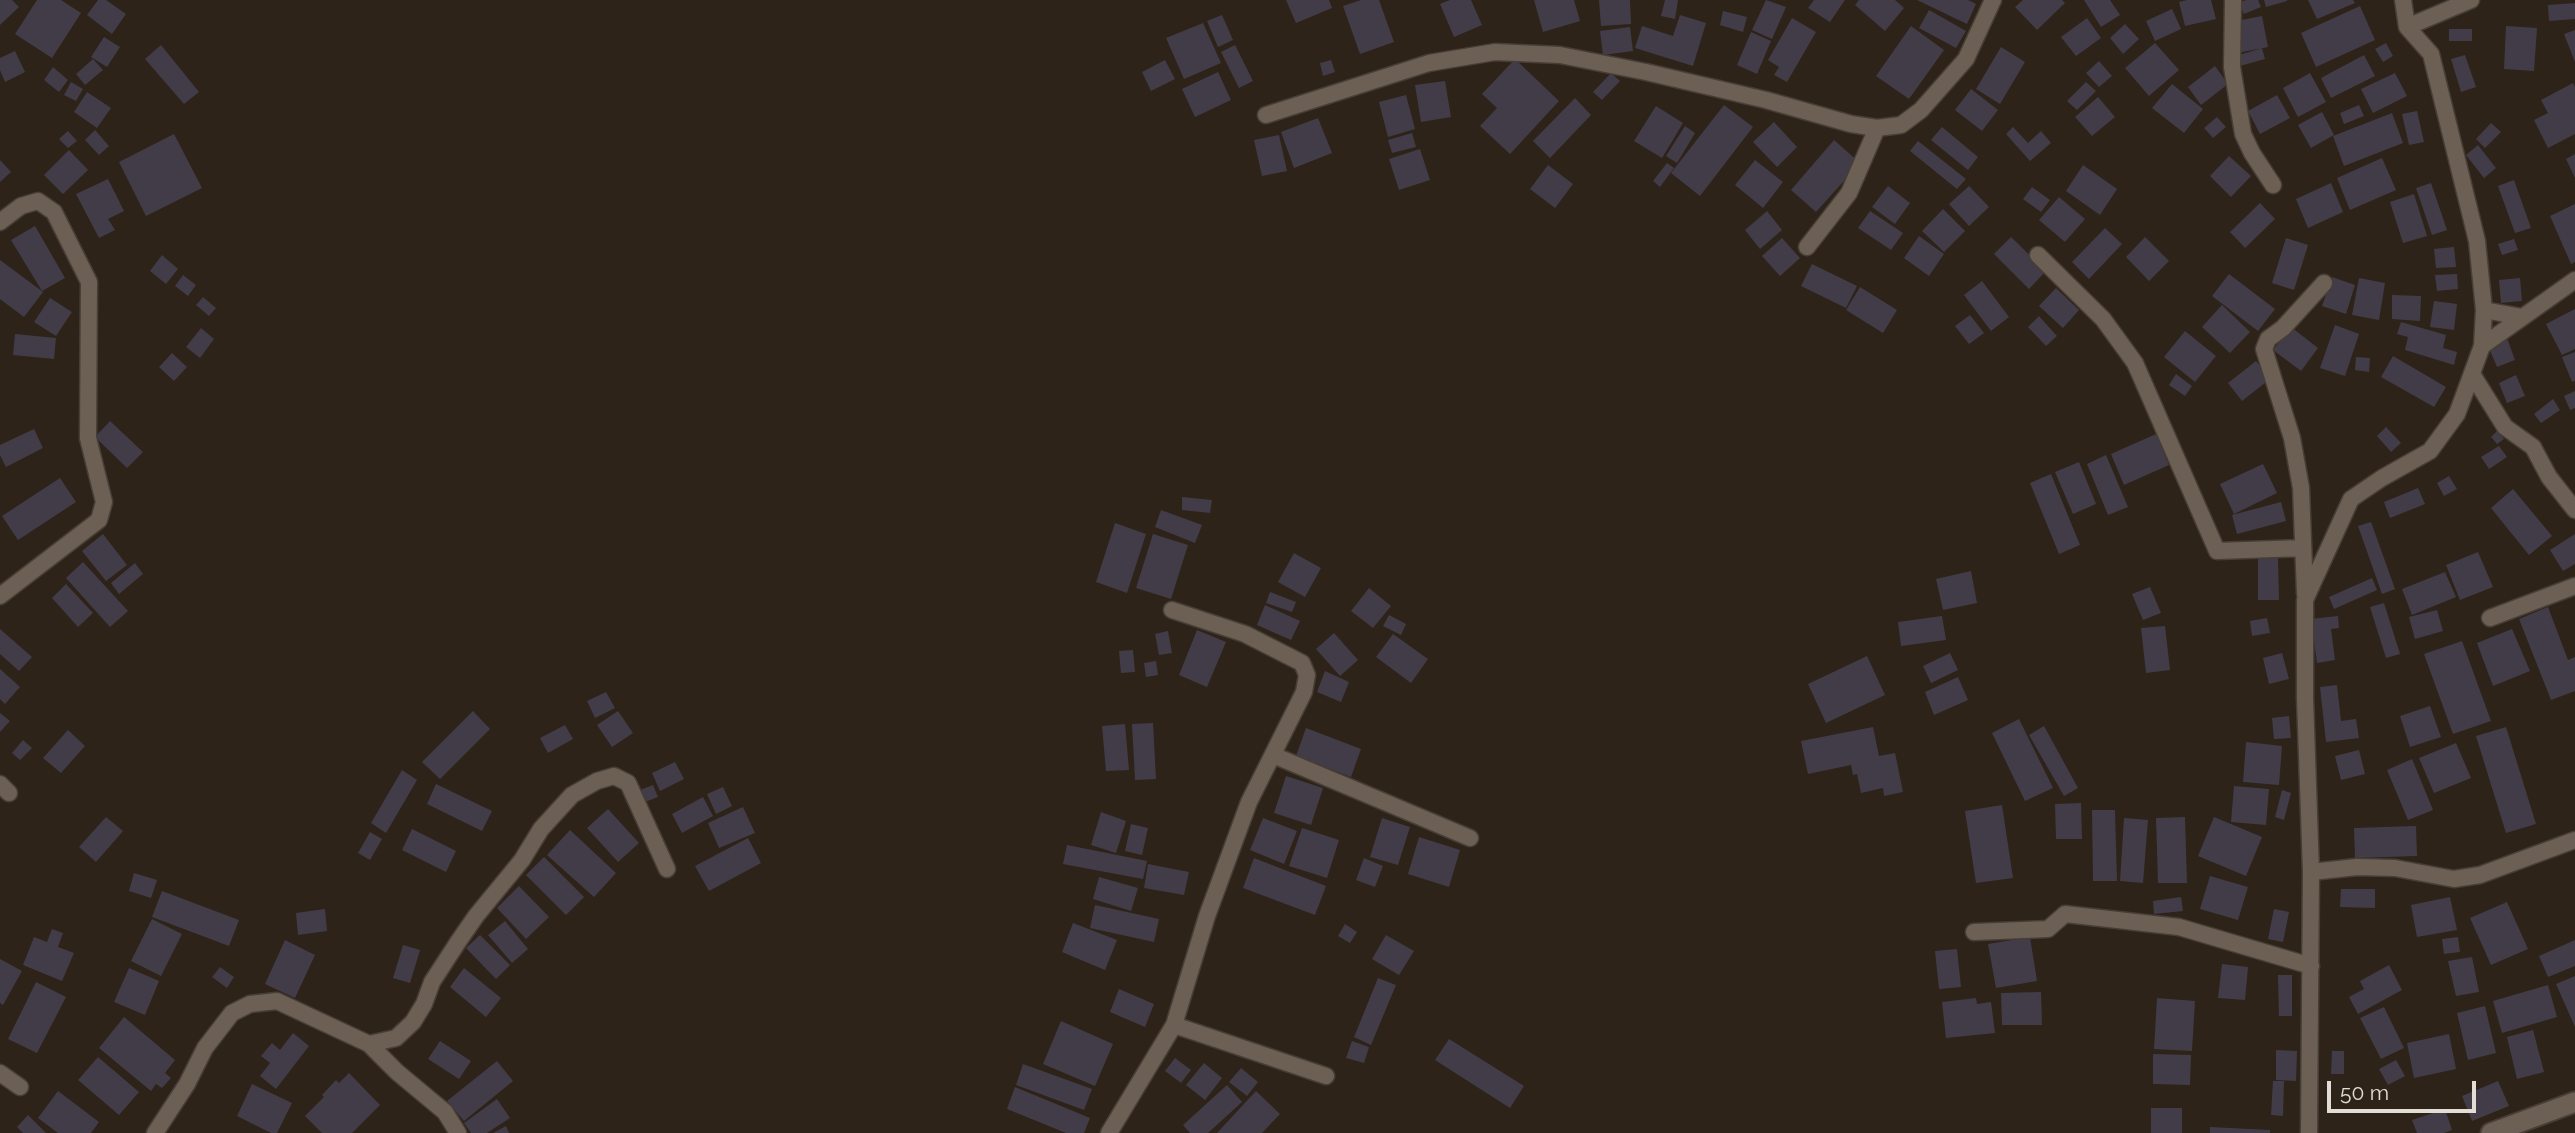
<!DOCTYPE html>
<style>
body{margin:0}
#map{position:relative;width:2575px;height:1133px;overflow:hidden;background:#2d2319;font-family:Raleway,sans-serif}
canvas{display:block}
.scale{position:absolute;left:2327px;top:1081px;width:149px;height:32px;box-sizing:border-box;border:4px solid #e4ddd6;border-top:0;padding-left:9px;font-size:21px;line-height:24px;white-space:nowrap;color:#e4ddd6;-webkit-text-stroke:5px #2d2319;paint-order:stroke}
</style>
<div id="map">
<canvas width="2575" height="1133"></canvas>
<div class="scale">50 m</div>
</div>
<script>
const g = document.querySelector('canvas').getContext('2d');
g.lineJoin = 'round';
function paint(path, color) {
  g.fillStyle = color;
  g.fill(path, 'evenodd');
}
function toPath(rows) {
  const path = new Path2D();
  for (const r of rows) {
    path.moveTo(r[0], r[1]);
    for (let i = 2; i < r.length; i += 2) path.lineTo(r[i], r[i + 1]);
  }
  return path;
}
function trace(path, color, width, dash) {
  g.strokeStyle = color;
  g.lineWidth = width;
  g.lineCap = dash ? 'butt' : 'round';
  g.setLineDash(dash || []);
  g.stroke(path);
}
const building = toPath([
 [0,0,12,0,19,7,0,25],
 [37,0,61,0,81,13,52,58,15,34],
 [98,0,106,0,126,14,112,34,87,15],
 [1286,0,1329,0,1332,8,1296,23],
 [1361,0,1379,0,1394,42,1360,54,1343,6],
 [1450,0,1471,0,1482,25,1454,37,1440,4],
 [1534,0,1574,0,1580,21,1543,32],
 [1599,0,1630,0,1631,24,1601,26],
 [1665,0,1678,0,1675,19,1661,16],
 [1766,0,1786,7,1772,39,1752,30],
 [1814,0,1845,0,1830,22,1808,8],
 [1859,0,1895,0,1904,8,1885,31,1855,5],
 [1917,0,1968,0,1976,4,1967,24],
 [2023,0,2062,0,2065,3,2037,30,2015,7],
 [2084,0,2110,0,2120,15,2101,27],
 [2187,0,2211,0,2216,19,2185,26,2179,2],
 [2246,0,2258,0,2261,7,2244,14,2239,3],
 [2264,0,2287,0,2287,1,2266,7],
 [2308,0,2353,0,2355,3,2317,19],
 [2575,3,2575,19,2549,21,2548,5],
 [2360,6,2375,40,2316,67,2301,33],
 [2172,9,2181,29,2155,41,2146,21],
 [1929,10,1966,31,1956,48,1919,28],
 [1723,11,1747,17,1743,32,1720,25],
 [1222,15,1233,40,1218,47,1207,21],
 [1680,15,1706,23,1693,66,1635,48,1642,26,1673,36],
 [2262,16,2268,47,2237,53,2231,22],
 [1792,18,1816,32,1787,82,1774,75,1779,67,1768,60],
 [2087,18,2101,38,2076,56,2061,37],
 [1203,23,1221,63,1184,79,1166,38],
 [2125,24,2139,39,2123,54,2110,38],
 [1911,26,1944,50,1909,99,1876,76],
 [2506,26,2537,28,2534,71,2504,69],
 [1630,27,1633,51,1603,55,1600,31],
 [2449,29,2472,29,2472,41,2449,41],
 [2575,30,2575,62,2564,34],
 [1751,32,1771,41,1757,74,1737,65],
 [104,37,120,47,107,67,91,57],
 [2155,43,2179,70,2149,96,2125,68],
 [2386,43,2393,56,2383,62,2375,49],
 [161,45,199,92,184,104,145,59],
 [1235,45,1253,81,1239,88,1221,52],
 [2001,47,2025,62,2000,104,1976,89],
 [2262,48,2265,59,2240,66,2236,56],
 [15,51,25,72,5,82,0,70,0,58],
 [2364,55,2375,76,2331,98,2321,78],
 [2465,55,2476,87,2461,92,2451,59],
 [93,59,103,70,85,85,76,74],
 [1515,59,1559,101,1510,154,1480,126,1497,108,1482,94],
 [1165,60,1175,79,1151,91,1142,72],
 [1331,60,1335,72,1323,76,1320,63],
 [2099,61,2112,76,2099,87,2086,73],
 [2215,66,2228,84,2201,105,2188,87],
 [53,67,68,80,59,92,44,80],
 [1218,72,1231,100,1195,117,1182,89],
 [1611,73,1620,81,1602,100,1593,92],
 [2310,73,2326,102,2298,117,2283,88],
 [2395,73,2407,96,2373,113,2361,89],
 [1445,81,1451,117,1421,122,1415,85],
 [71,82,83,89,76,101,64,95],
 [2086,82,2096,91,2077,110,2067,101],
 [2573,83,2575,87,2575,134,2548,148,2534,120,2548,113,2541,100],
 [2172,84,2203,109,2184,133,2152,108],
 [1971,89,1998,110,1982,131,1955,110],
 [87,92,111,108,97,128,74,112],
 [1406,95,1415,129,1388,137,1379,102],
 [2277,95,2290,118,2260,134,2248,111],
 [2098,97,2115,117,2092,136,2075,117],
 [1575,98,1591,115,1550,158,1533,141],
 [1724,105,1753,127,1700,196,1671,173],
 [2359,105,2364,116,2344,124,2340,113],
 [1656,106,1683,123,1662,158,1634,141],
 [2417,111,2424,142,2409,145,2402,114],
 [2322,112,2334,135,2311,148,2298,125],
 [2392,113,2403,143,2344,166,2333,136],
 [2217,117,2226,127,2213,138,2204,128],
 [1318,118,1332,153,1294,168,1281,132],
 [1774,122,1797,147,1777,167,1753,142],
 [2491,123,2501,132,2485,148,2476,139],
 [1685,126,1695,133,1677,163,1666,156],
 [1942,127,1978,157,1968,170,1931,140],
 [2013,127,2028,143,2041,131,2051,143,2030,161,2006,134],
 [95,130,109,146,99,155,85,140],
 [68,131,77,141,68,148,59,139],
 [1412,133,1416,147,1392,153,1388,140],
 [174,134,202,188,146,216,119,162],
 [1279,135,1287,171,1262,176,1254,140],
 [1834,140,1860,163,1816,212,1791,190],
 [1918,141,1966,179,1957,189,1910,151],
 [2478,145,2496,168,2484,178,2466,155],
 [1420,149,1430,180,1399,190,1389,159],
 [69,150,88,170,63,194,44,175],
 [2575,154,2575,178,2566,159],
 [2229,156,2251,176,2231,197,2210,176],
 [2382,158,2396,190,2350,210,2337,178],
 [0,160,11,172,0,182],
 [1755,160,1783,182,1763,208,1735,185],
 [1667,163,1674,168,1660,187,1653,181],
 [1548,165,1573,184,1555,208,1530,189],
 [2083,165,2117,189,2100,215,2066,191],
 [108,179,124,211,108,219,115,230,99,238,76,194],
 [2514,180,2531,228,2515,233,2498,186],
 [2331,183,2343,212,2308,228,2296,199],
 [2431,183,2447,230,2432,235,2416,188],
 [1888,186,1910,203,1895,224,1872,207],
 [1969,186,1989,207,1969,226,1949,204],
 [2032,187,2050,200,2041,212,2023,199],
 [2414,194,2427,236,2403,243,2390,202],
 [2059,197,2085,219,2065,242,2039,220],
 [2260,203,2275,219,2245,248,2230,232],
 [2575,204,2575,262,2571,264,2550,216],
 [1943,209,1965,231,1944,252,1922,231],
 [1767,211,1782,230,1760,249,1745,230],
 [1870,211,1903,233,1891,250,1858,228],
 [35,226,65,278,42,291,11,240],
 [2105,228,2122,244,2089,279,2072,262],
 [1919,236,1944,254,1929,276,1904,258],
 [2011,237,2046,271,2029,289,1994,254],
 [2145,237,2169,261,2149,281,2126,257],
 [1782,238,1800,258,1780,276,1762,256],
 [2286,238,2308,245,2294,290,2272,283],
 [2514,239,2518,250,2502,255,2498,244],
 [2454,247,2456,267,2436,268,2434,249],
 [162,255,178,269,166,284,150,271],
 [0,260,43,292,24,317,0,299],
 [1812,264,1857,286,1846,308,1801,286],
 [2229,274,2275,309,2258,331,2212,296],
 [2457,274,2458,289,2437,291,2435,275],
 [183,275,196,285,188,296,175,286],
 [2332,277,2355,285,2346,314,2322,306],
 [2359,278,2385,283,2379,320,2352,315],
 [2520,278,2522,301,2501,303,2499,280],
 [1982,281,2009,317,1991,331,1964,295],
 [1860,287,1897,310,1883,333,1846,310],
 [2056,288,2079,310,2063,328,2039,306],
 [2392,295,2421,296,2420,321,2392,319],
 [203,297,216,308,209,316,196,305],
 [50,298,72,312,56,336,34,322],
 [2434,301,2457,304,2454,330,2430,327],
 [2222,305,2250,332,2230,353,2202,327],
 [2575,309,2575,349,2562,355,2546,324],
 [1970,315,1984,333,1969,344,1955,326],
 [2039,316,2057,336,2046,346,2028,327],
 [2401,322,2446,335,2443,348,2457,352,2454,365,2405,350,2408,337,2397,334],
 [2335,325,2359,334,2345,376,2320,368],
 [2291,327,2318,348,2301,371,2273,350],
 [201,328,214,339,200,358,186,347],
 [2185,331,2216,356,2195,382,2164,357],
 [15,334,56,338,54,359,13,355],
 [2507,338,2515,360,2497,367,2488,346],
 [2575,352,2575,381,2572,382,2562,357],
 [172,353,187,367,174,381,159,367],
 [2393,356,2446,387,2434,407,2381,377],
 [2356,357,2370,358,2369,372,2355,370],
 [2256,361,2270,379,2242,401,2228,383],
 [2176,374,2192,386,2185,396,2169,385],
 [2516,375,2525,396,2507,403,2499,383],
 [2575,391,2575,408,2570,410,2564,396],
 [2553,399,2560,410,2541,423,2534,414],
 [110,421,143,452,127,468,95,437],
 [2386,427,2401,443,2391,452,2377,436],
 [34,429,43,448,6,467,0,455,0,445],
 [2497,431,2504,439,2497,444,2491,437],
 [2156,434,2169,465,2124,485,2111,454],
 [2499,446,2507,457,2489,469,2481,457],
 [2106,455,2128,507,2108,515,2087,464],
 [2079,462,2096,504,2073,514,2055,472],
 [2263,464,2277,493,2234,514,2220,484],
 [2051,474,2080,545,2059,554,2030,483],
 [2449,476,2457,489,2444,496,2437,483],
 [60,478,76,502,18,540,2,516],
 [2418,488,2425,504,2390,518,2384,502],
 [2513,489,2552,536,2529,555,2491,508],
 [1182,497,1212,500,1210,513,1182,510],
 [2281,502,2286,521,2237,534,2232,515],
 [1161,510,1202,525,1195,543,1155,527],
 [2371,522,2395,589,2382,594,2358,526],
 [1115,523,1146,534,1127,593,1096,582],
 [103,534,127,565,106,581,82,551],
 [1153,534,1188,545,1171,599,1136,588],
 [2575,534,2575,564,2563,571,2550,550],
 [2478,552,2493,587,2460,600,2446,565],
 [1294,553,1321,568,1305,597,1278,582],
 [2258,558,2278,558,2279,600,2258,600],
 [83,562,128,611,110,627,66,578],
 [135,563,143,574,119,594,111,583],
 [1971,571,1977,603,1943,610,1936,579],
 [2445,572,2456,597,2412,615,2402,589],
 [2372,578,2377,590,2334,609,2329,597],
 [66,584,93,613,78,627,52,598],
 [2150,587,2161,613,2143,620,2132,594],
 [1369,588,1391,606,1373,628,1351,611],
 [1270,592,1296,602,1292,612,1266,603],
 [2384,603,2400,654,2386,658,2370,607],
 [1265,605,1300,621,1291,640,1257,625],
 [2548,607,2568,660,2575,657,2575,691,2551,700,2519,619],
 [2437,610,2443,631,2415,639,2409,617],
 [1389,615,1406,624,1401,635,1383,626],
 [1942,616,1946,640,1901,646,1898,622],
 [2338,616,2339,628,2331,629,2335,660,2317,663,2311,619],
 [2267,618,2270,633,2252,636,2250,621],
 [2165,626,2170,670,2146,673,2141,628],
 [0,629,32,657,19,671,0,654],
 [2512,629,2530,671,2493,686,2477,643],
 [1197,630,1226,642,1207,687,1179,675],
 [1168,631,1172,653,1159,655,1155,634],
 [1334,633,1358,660,1340,676,1316,649],
 [1393,634,1428,659,1411,683,1376,657],
 [2462,641,2491,721,2453,734,2424,654],
 [1133,650,1135,672,1121,673,1119,651],
 [1950,653,1958,670,1931,683,1923,666],
 [2282,653,2289,679,2269,684,2263,658],
 [1867,656,1885,695,1826,723,1808,684],
 [1156,661,1158,675,1146,677,1144,663],
 [0,669,20,687,5,704,0,699],
 [1325,671,1349,682,1341,702,1317,692],
 [1958,677,1968,700,1934,715,1925,692],
 [2337,685,2341,721,2356,719,2359,738,2326,742,2320,687],
 [606,692,615,708,595,718,587,701],
 [2430,706,2441,737,2410,747,2400,716],
 [473,711,490,729,440,779,422,762],
 [618,711,633,733,612,747,597,725],
 [0,713,10,721,0,732],
 [2289,716,2291,738,2274,739,2272,718],
 [2019,719,2053,788,2025,801,1992,733],
 [1153,723,1156,779,1135,780,1132,724],
 [1125,724,1129,770,1106,771,1102,726],
 [565,725,573,739,548,753,540,738],
 [2044,726,2078,788,2064,796,2029,735],
 [1873,727,1879,756,1895,753,1903,792,1884,796,1883,788,1861,793,1857,774,1853,775,1851,765,1808,774,1801,741],
 [2506,727,2536,824,2506,833,2476,736],
 [1306,728,1361,749,1351,777,1296,756],
 [68,730,85,746,61,773,43,758],
 [23,740,32,748,20,760,12,753],
 [2246,742,2282,746,2279,785,2243,782],
 [2456,743,2471,778,2434,793,2419,758],
 [2359,750,2365,774,2341,780,2335,756],
 [2412,759,2433,810,2408,820,2387,770],
 [675,762,684,779,660,791,652,773],
 [402,770,417,780,386,833,371,823],
 [1286,776,1323,788,1311,825,1274,813],
 [436,784,492,811,482,831,427,804],
 [653,785,658,797,645,802,640,790],
 [2234,786,2269,789,2266,825,2231,822],
 [723,787,732,806,716,814,707,794],
 [2282,790,2291,793,2284,820,2275,817],
 [703,797,713,816,682,833,672,814],
 [2081,803,2082,839,2056,839,2055,804],
 [2002,805,2013,878,1976,883,1965,811],
 [743,807,755,833,719,848,708,823],
 [608,809,639,843,618,862,587,828],
 [2092,810,2115,810,2117,881,2093,881],
 [1101,812,1126,821,1116,853,1091,845],
 [106,817,123,831,96,862,79,847],
 [2185,817,2187,883,2158,883,2156,818],
 [2214,817,2262,837,2246,876,2198,856],
 [1263,818,1297,831,1284,864,1250,850],
 [1382,818,1410,827,1398,865,1370,857],
 [2124,818,2148,820,2143,883,2120,881],
 [1131,824,1148,828,1142,855,1125,851],
 [2416,826,2417,856,2355,858,2354,828],
 [1302,828,1339,840,1327,878,1289,866],
 [412,829,456,851,446,872,402,850],
 [570,830,616,873,594,897,547,855],
 [370,832,382,839,370,860,358,853],
 [1419,837,1460,850,1449,887,1408,874],
 [748,838,761,863,709,891,695,866],
 [1067,845,1147,861,1143,879,1063,864],
 [544,857,584,897,566,915,526,875],
 [1254,858,1326,886,1315,915,1243,888],
 [1364,858,1383,866,1375,887,1356,880],
 [1148,864,1189,872,1184,895,1144,888],
 [134,873,157,880,151,898,129,891],
 [2210,876,2248,887,2238,920,2200,909],
 [1099,877,1138,888,1131,911,1093,899],
 [519,886,549,917,526,939,497,908],
 [2341,889,2375,889,2375,908,2340,907],
 [162,891,239,920,229,946,152,917],
 [2181,897,2183,911,2154,914,2153,901],
 [2450,897,2457,930,2417,937,2411,905],
 [2507,902,2528,949,2491,965,2470,918],
 [1095,905,1159,919,1154,942,1090,928],
 [325,909,327,931,298,935,296,913],
 [2274,909,2289,912,2283,942,2268,939],
 [152,919,182,934,161,976,131,961],
 [505,921,528,949,512,963,488,935],
 [1073,923,1117,940,1105,970,1062,952],
 [1345,924,1357,932,1350,943,1338,936],
 [52,929,63,933,58,947,74,953,62,981,23,965,34,937,47,942],
 [480,935,510,965,496,979,466,948],
 [1386,935,1414,951,1399,975,1372,959],
 [2030,937,2037,981,1996,988,1988,944],
 [2458,937,2460,952,2444,954,2442,939],
 [285,940,315,955,295,998,265,984],
 [2575,940,2575,966,2548,977,2539,956],
 [403,945,420,950,410,983,393,978],
 [1957,949,1961,987,1939,989,1935,951],
 [2472,957,2479,992,2456,996,2448,961],
 [0,959,22,971,3,1005,0,1003],
 [2222,964,2248,967,2245,1000,2218,998],
 [2389,965,2402,990,2358,1014,2349,997,2364,989,2360,981],
 [220,967,234,977,227,988,212,977],
 [129,968,159,981,145,1015,114,1002],
 [464,968,501,998,486,1017,450,987],
 [2278,975,2292,975,2292,1016,2279,1016],
 [2575,976,2575,1027,2556,984],
 [1378,978,1396,985,1371,1045,1354,1037],
 [36,982,66,997,37,1053,8,1039],
 [2548,985,2557,1017,2502,1033,2493,1001],
 [1119,989,1154,1004,1145,1027,1110,1012],
 [2041,992,2042,1025,2002,1025,2001,993],
 [1976,998,1977,1004,1991,1002,1995,1033,1946,1038,1942,1002],
 [2157,998,2195,1001,2192,1051,2154,1049],
 [2485,1006,2496,1053,2468,1060,2457,1013],
 [2384,1007,2404,1048,2381,1059,2360,1018],
 [124,1017,175,1060,165,1073,171,1078,162,1088,156,1084,151,1091,99,1048],
 [1061,1021,1113,1044,1095,1086,1043,1064],
 [2533,1030,2544,1072,2517,1079,2507,1037],
 [293,1033,309,1046,276,1089,260,1076,270,1063,261,1056,272,1043,280,1050],
 [2449,1034,2456,1069,2414,1078,2407,1043],
 [1449,1039,1524,1086,1510,1108,1435,1060],
 [440,1041,471,1061,459,1079,428,1059],
 [1352,1041,1369,1047,1364,1063,1346,1058],
 [2276,1050,2297,1051,2296,1081,2276,1080],
 [2332,1051,2344,1051,2344,1074,2331,1074],
 [2153,1054,2191,1055,2190,1085,2153,1084],
 [98,1057,139,1092,119,1115,78,1080],
 [1175,1058,1191,1070,1181,1083,1165,1071],
 [2396,1060,2405,1076,2388,1085,2379,1069],
 [497,1061,513,1081,464,1121,447,1101],
 [1204,1063,1222,1078,1205,1100,1186,1085],
 [1023,1064,1092,1089,1084,1110,1016,1085],
 [1241,1068,1258,1082,1247,1096,1229,1082],
 [349,1073,380,1105,352,1133,322,1133,305,1116,324,1097,322,1095,336,1080,339,1083],
 [2273,1081,2284,1081,2283,1116,2271,1115],
 [2498,1081,2509,1106,2472,1121,2462,1096],
 [252,1084,292,1103,277,1133,271,1133,237,1116],
 [1227,1085,1242,1102,1208,1133,1190,1133,1183,1125],
 [1015,1087,1090,1118,1084,1133,1066,1133,1007,1109],
 [58,1091,99,1122,91,1133,58,1133,38,1118],
 [1256,1091,1280,1114,1262,1133,1217,1133],
 [497,1099,510,1118,487,1133,471,1133,464,1123],
 [2151,1108,2182,1108,2182,1133,2151,1133],
 [2445,1109,2452,1130,2444,1133,2417,1133,2412,1120],
 [28,1115,46,1133,23,1133,17,1127],
 [506,1126,509,1133,493,1133],
 [2210,1127,2270,1130,2270,1133,2210,1133]
]);
const minor = toPath([
 [2233,0,2232,67,2243,134,2252,153,2273,185],
 [2407,27,2471,0],
 [1266,115,1429,63,1495,52,1560,55,1646,72,1766,100,1851,124,1877,128,1901,125,1921,110,1966,59,1993,0],
 [0,222,21,206,38,201,54,212,89,282,88,438,104,502,99,520,0,596],
 [1807,247,1849,193,1877,128],
 [2038,255,2103,319,2135,363,2217,551,2303,548],
 [2484,310,2522,317],
 [2482,346,2575,280],
 [2472,374,2505,427,2533,447,2549,477,2575,510],
 [2305,594,2301,488,2292,438,2264,349,2268,339,2283,328,2324,283],
 [2490,618,2575,586],
 [1273,755,1470,838],
 [0,784,9,793],
 [2311,872,2357,867,2395,868,2454,879,2480,875,2575,840],
 [1974,932,2048,929,2065,914,2179,927,2311,966],
 [1174,1025,1326,1076],
 [369,1044,397,1072,445,1112,458,1133],
 [0,1073,20,1087],
 [155,1133,187,1084,205,1048,232,1013,250,1004,277,1001,369,1044,396,1038,413,1022,424,1004,432,982,458,942,476,916,522,860,541,829,572,795,597,781,614,776,628,783,667,869],
 [1109,1133,1174,1025,1207,916,1249,802,1304,692,1307,675,1302,663,1245,634,1172,610],
 [2309,1133,2311,872,2305,698,2305,600,2351,499,2382,478,2430,451,2457,414,2482,346,2484,310,2477,241,2431,54,2407,27,2403,0]
]);
const tertiary = toPath([
 [2491,1133,2575,1102]
]);
paint(building, '#423c49');
trace(minor, '#473e36', 19);
trace(tertiary, '#473e36', 23);
trace(minor, '#6c6054', 16);
trace(tertiary, '#6c6054', 19);
</script>
